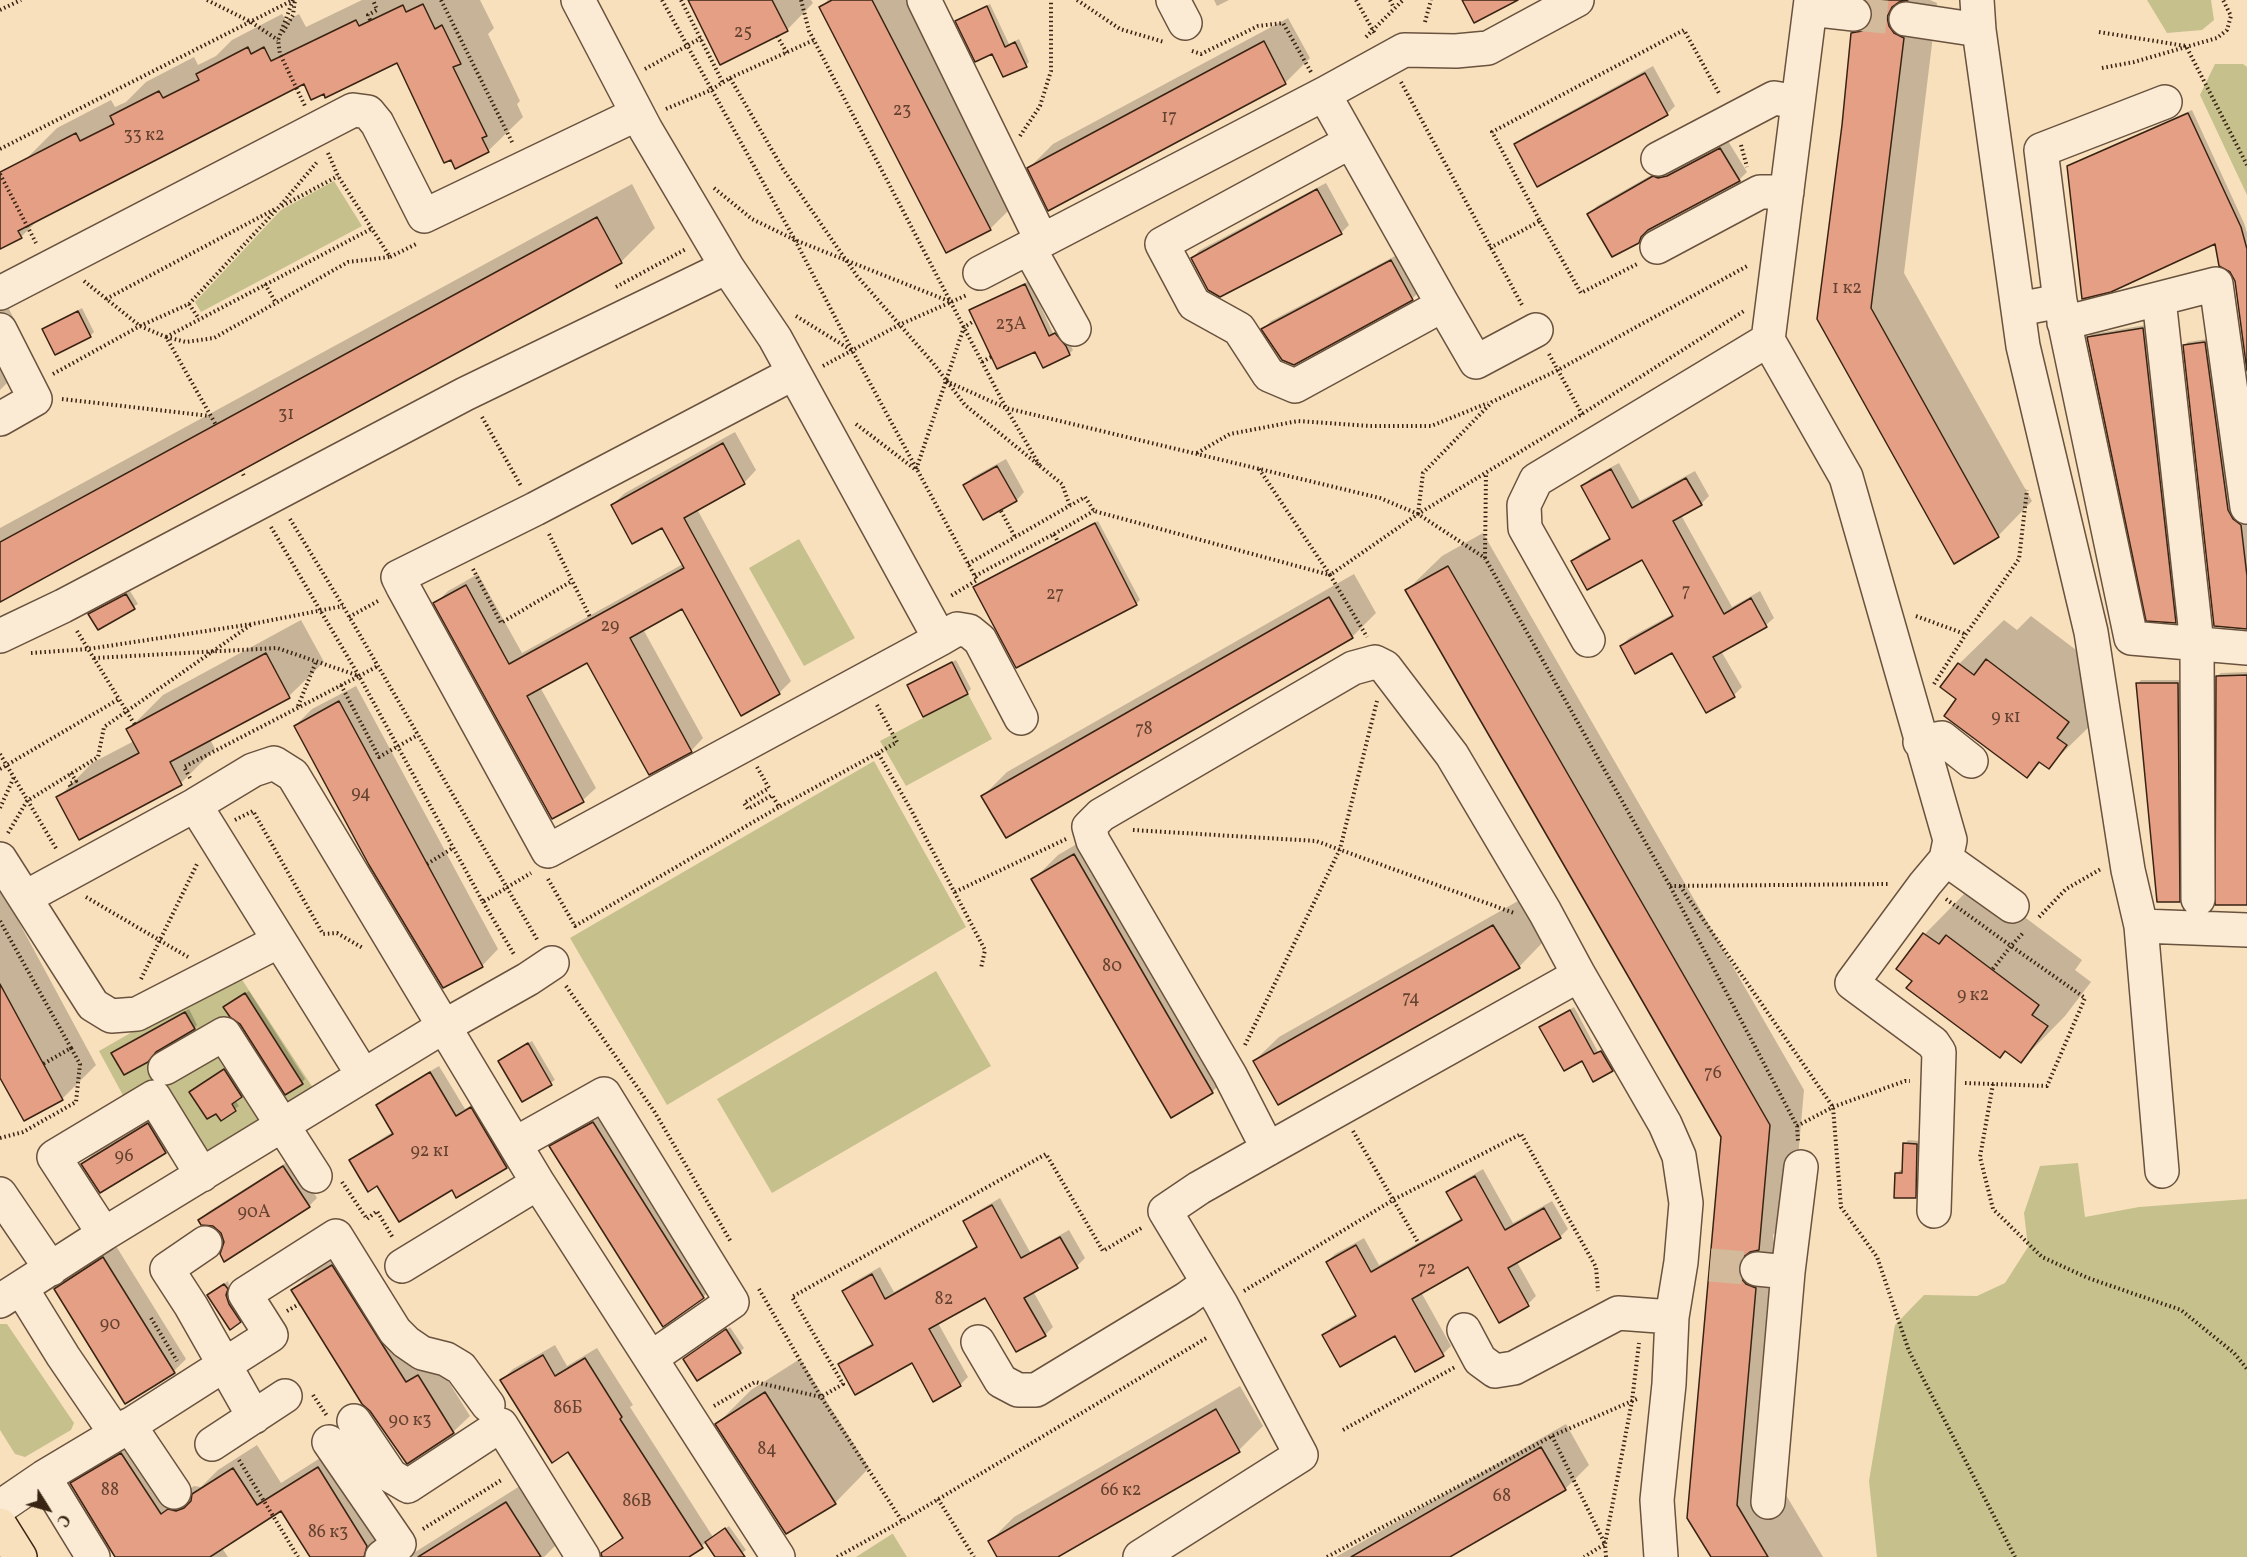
<!DOCTYPE html>
<meta charset="utf-8">
<style>
body{margin:0}
#map{position:relative;width:2247px;height:1557px;overflow:hidden;background:#f9e0bd;font-family:Vollkorn,serif}
canvas{display:block}
.north{position:absolute;left:18px;top:1479px;width:60px;height:60px;-webkit-text-stroke:4px #fbebd4;paint-order:stroke;rotate:127deg;font-size:16px;font-weight:700;line-height:24px;text-align:center;color:#392313}
.north::after{content:'';display:block;margin:auto;width:21px;height:27px;background:#392313;clip-path:polygon(50% 0,100% 100%,50% 72%,0 100%)}
</style>
<div id="map">
<canvas width="2247" height="1557"></canvas>
<div class="north">С</div>
</div>
<script>
const g = document.querySelector('canvas').getContext('2d');
g.lineJoin = 'round';
function paint(path, color) {
  g.fillStyle = color;
  g.fill(path, 'evenodd');
}
function toPath(rows) {
  const path = new Path2D();
  for (const r of rows) {
    path.moveTo(r[0], r[1]);
    for (let i = 2; i < r.length; i += 2) path.lineTo(r[i], r[i + 1]);
  }
  return path;
}
function trace(path, color, width, dash) {
  g.strokeStyle = color;
  g.lineWidth = width;
  g.lineCap = dash ? 'butt' : 'round';
  g.setLineDash(dash || []);
  g.stroke(path);
}
function label(font, color, halo, rows, align = 'center') {
  g.font = font + ' Vollkorn,serif';
  g.lineWidth = 5;
  g.setLineDash([]);
  g.textBaseline = 'middle';
  g.strokeStyle = halo;
  g.fillStyle = color;
  for (const [text, x, y, turn = 0] of rows) {
    g.save();
    g.translate(x, y);
    g.rotate((+turn || 0) * Math.PI / 180);
    g.textAlign = isNaN(turn) ? turn : align;
    if (halo) g.strokeText(text, 0, 0);
    g.fillText(text, 0, 0);
    g.restore();
  }
}
const green = toPath([
 [2147,0,2211,0,2214,20,2202,30,2167,33],
 [2215,64,2243,64,2247,67,2247,195,2200,95],
 [334,181,362,226,201,312,195,302,281,210],
 [799,539,855,638,804,666,749,568],
 [968,694,992,739,906,786,880,741],
 [874,761,966,927,667,1105,570,938],
 [936,971,991,1066,772,1193,717,1099],
 [237,972,315,1091,209,1155,160,1079,125,1099,99,1051],
 [2078,1163,2085,1217,2139,1207,2247,1199,2247,1557,1877,1557,1869,1481,1895,1325,1924,1295,1977,1296,2005,1283,2028,1247,2024,1213,2040,1166],
 [0,1324,7,1324,74,1423,71,1430,25,1457,15,1454,0,1430],
 [893,1534,907,1557,856,1557,892,1534]
]);
const shadow = toPath([
 [362,0,480,0,494,28,488,34,520,101,517,104,523,117,488,151,398,61,325,92,305,82,39,219,21,237,0,247,0,174,23,162,57,128,111,100,115,107,126,102,146,82,194,57,198,65,216,56,232,40,282,14,286,21,299,14,306,27],
 [689,0,811,0,813,3,787,30],
 [828,0,909,0,1014,205,990,229,821,7],
 [1214,0,1229,0,1217,6],
 [1868,0,1930,0,1937,3,1904,273,2032,501,1998,536,1819,318,1843,125,1853,33,1873,13,1872,5],
 [990,4,1009,44,1019,39,1029,62,1026,65,957,21],
 [1288,18,1310,58,1285,83,1029,168,1053,144],
 [1653,66,1675,106,1667,114,1516,144,1524,137],
 [2192,110,2244,223,2247,233,2247,360,2236,281,2216,242,2068,167,2072,163],
 [1728,141,1747,172,1739,180,1648,229,1638,242,1589,214,1597,206,1662,169,1676,168],
 [1326,183,1349,225,1341,233,1192,258,1200,250],
 [632,184,655,228,621,262,0,600,0,528],
 [1399,254,1420,291,1412,299,1263,329,1271,321],
 [1029,281,1053,333,1059,330,1069,342,1073,350,1069,354,1035,350,971,310,974,307],
 [0,291,33,357,0,390],
 [82,308,94,332,90,336,44,329],
 [2146,325,2179,618,2175,621,2088,338,2092,334],
 [2208,339,2247,522,2247,628,2184,345,2188,342],
 [735,432,756,470,744,483,697,509,791,681,779,693,683,607,643,629,703,738,691,751,587,661,540,687,596,788,583,800,553,817,435,604,448,591,478,574,522,653,683,564,662,526,612,505,625,493],
 [1006,459,1024,492,1017,500,984,518,965,485,973,477],
 [1619,463,1640,501,1695,471,1709,496,1701,504,1681,515,1732,607,1760,591,1774,618,1766,625,1721,651,1742,687,1734,695,1673,651,1621,646,1629,638,1673,614,1642,558,1573,561,1581,553,1611,537,1583,486,1591,478],
 [1098,521,1140,600,1136,604,974,587],
 [1483,533,1804,1090,1793,1214,1773,1235,1774,1243,1780,1250,1771,1470,1823,1557,1712,1557,1723,1136,1407,590,1442,556],
 [1354,574,1376,613,1352,637,983,796,1007,772],
 [130,591,138,604,98,628,90,614],
 [2031,616,2112,677,2093,723,2048,767,2041,762,2027,776,1958,699,1959,664,2004,620,2017,630],
 [301,620,324,662,289,696,210,739,215,749,181,783,58,798,92,763,134,741,128,730,163,695],
 [956,660,971,689,967,693,909,685],
 [2247,672,2247,903,2217,676,2221,673],
 [2141,680,2181,680,2183,897,2179,900,2138,683],
 [356,686,498,949,482,966,295,726,312,709],
 [1099,831,1237,1067,1212,1092,1171,1116,1033,880,1058,855],
 [0,887,96,1065,62,1099,0,1075],
 [1969,889,1991,892,2082,960,2075,970,2091,982,2065,1016,2021,1061,1898,969,1925,934],
 [1518,901,1543,942,1519,967,1254,1061,1279,1037],
 [249,991,305,1079,302,1082,241,1023,229,1003],
 [1574,1007,1598,1052,1605,1048,1616,1067,1612,1070,1583,1059,1541,1027],
 [189,1009,197,1025,194,1028,113,1053],
 [532,1041,555,1080,523,1100,500,1061],
 [228,1066,245,1093,235,1100,239,1106,221,1119,216,1111,191,1092],
 [439,1066,465,1109,479,1101,514,1159,506,1167,452,1188,378,1184,351,1160,359,1153,394,1131,378,1105,386,1097],
 [610,1106,720,1281,703,1297,551,1147,567,1130],
 [161,1112,178,1139,165,1152,100,1191,83,1164,95,1152],
 [1908,1140,1920,1141,1919,1193,1915,1197,1897,1174,1900,1170,1904,1170,1905,1144],
 [292,1159,317,1198,309,1206,225,1242,222,1232,213,1224,200,1220,208,1212],
 [1483,1169,1513,1223,1552,1201,1568,1229,1560,1237,1517,1262,1536,1296,1528,1304,1500,1321,1469,1265,1421,1292,1451,1346,1443,1354,1416,1370,1395,1334,1324,1335,1332,1327,1357,1313,1327,1262,1335,1254,1364,1238,1379,1265,1462,1218,1448,1192,1456,1185],
 [1000,1198,1030,1252,1069,1230,1085,1258,1077,1266,1033,1291,1053,1327,1045,1335,986,1296,938,1323,968,1377,960,1385,934,1400,912,1361,840,1365,848,1357,873,1343,844,1291,852,1283,880,1267,894,1292,978,1245,965,1222,973,1214],
 [116,1246,186,1359,174,1371,126,1401,56,1289,68,1277],
 [349,1249,435,1360,470,1416,453,1432,293,1291,309,1274],
 [228,1281,232,1300,243,1318,240,1321,212,1292],
 [730,1327,744,1348,740,1352,688,1356],
 [555,1345,567,1366,597,1348,633,1405,630,1407,713,1537,729,1526,746,1550,742,1553,737,1557,717,1557,707,1542,686,1557,614,1557,609,1549,623,1536,568,1450,502,1380,513,1369],
 [800,1359,869,1468,835,1503,717,1424,751,1390],
 [1240,1386,1263,1426,1239,1450,1055,1557,999,1557,990,1541,1014,1517],
 [1566,1424,1589,1465,1565,1489,1447,1557,1336,1557],
 [146,1430,185,1492,194,1486,201,1487,218,1470,257,1445,281,1483,342,1444,400,1551,412,1554,531,1479,566,1535,544,1557,312,1557,282,1509,222,1548,228,1557,114,1557,116,1556,72,1484,96,1460]
]);
const building = toPath([
 [688,0,772,0,788,31,720,65,688,0],
 [832,0,872,0,991,230,946,253,819,7,832,0],
 [1462,0,1518,0,1474,23,1462,0],
 [1866,0,1908,0,1899,2,1892,7,1887,17,1889,26,1894,33,1904,38,1871,308,1999,537,1954,564,1817,319,1842,125,1851,33,1862,31,1869,25,1873,16,1871,7,1866,0],
 [423,4,435,29,442,25,461,64,453,67,487,136,482,138,489,152,455,169,451,160,444,163,397,63,325,98,324,94,311,100,304,84,18,231,22,238,0,249,0,172,76,133,80,141,114,124,110,116,159,91,163,98,199,80,196,74,248,47,251,54,264,47,271,61,356,20,359,26,403,5,406,12,423,4],
 [987,6,1005,47,1015,42,1027,67,1003,77,992,54,975,62,955,21,987,6],
 [1264,41,1286,84,1048,211,1027,168,1264,41],
 [1645,73,1668,115,1537,187,1514,144,1645,73],
 [2188,113,2241,227,2247,249,2247,371,2235,281,2230,272,2219,266,2215,244,2111,292,2082,299,2067,166,2188,113],
 [1720,148,1740,181,1648,230,1641,237,1639,243,1612,257,1587,214,1653,176,1658,178,1667,176,1720,148],
 [1317,189,1342,234,1220,297,1208,290,1191,258,1317,189],
 [597,217,622,263,0,602,0,542,597,217],
 [1391,260,1413,300,1294,365,1282,360,1261,329,1391,260],
 [1025,284,1049,336,1055,333,1066,346,1070,355,1043,368,1035,352,997,369,969,310,1025,284],
 [78,311,91,337,55,355,42,329,78,311],
 [2143,328,2176,623,2146,621,2087,337,2143,328],
 [2205,342,2228,510,2233,519,2241,525,2247,576,2247,629,2214,626,2183,345,2205,342],
 [723,443,745,484,684,518,780,694,741,716,682,609,630,638,692,752,649,775,587,663,527,696,584,802,552,819,433,603,466,585,509,664,684,568,662,528,632,544,611,505,723,443],
 [997,466,1017,501,983,520,963,485,997,466],
 [1611,469,1632,508,1686,478,1702,505,1673,521,1724,614,1751,598,1767,627,1713,657,1735,697,1706,713,1672,653,1635,674,1620,646,1673,616,1642,560,1587,590,1571,561,1610,539,1581,486,1611,469],
 [1095,523,1137,605,1016,668,973,587,1095,523],
 [1448,566,1770,1125,1759,1250,1750,1252,1742,1258,1738,1268,1740,1277,1746,1284,1756,1288,1737,1505,1768,1557,1711,1557,1687,1518,1721,1137,1405,590,1448,566],
 [126,594,135,609,98,630,88,614,126,594],
 [1329,597,1353,638,1006,838,981,796,1329,597],
 [266,653,290,698,170,762,182,785,79,840,56,797,139,753,126,729,266,653],
 [1986,659,2069,722,2057,738,2067,745,2049,769,2039,762,2027,778,1944,716,1956,699,1940,687,1958,663,1974,675,1986,659],
 [952,662,968,694,923,717,907,685,952,662],
 [2247,675,2247,905,2215,905,2216,676,2247,675],
 [2136,683,2178,683,2180,902,2157,902,2136,683],
 [339,701,483,967,443,988,369,865,294,726,339,701],
 [1074,854,1213,1093,1171,1118,1031,879,1074,854],
 [1493,925,1520,968,1278,1105,1253,1061,1493,925],
 [1923,933,1939,944,1946,935,2039,1005,2032,1015,2048,1026,2021,1063,2005,1051,2000,1058,1906,988,1912,981,1896,969,1923,933],
 [0,984,63,1100,24,1121,0,1078,0,984],
 [245,993,303,1084,285,1095,240,1024,230,1017,223,1007,245,993],
 [1570,1010,1594,1054,1601,1051,1613,1071,1593,1082,1582,1061,1564,1071,1539,1027,1570,1010],
 [185,1012,195,1029,156,1052,148,1062,124,1075,111,1053,185,1012],
 [528,1043,552,1085,522,1102,498,1061,528,1043],
 [224,1069,242,1097,232,1104,236,1111,221,1121,216,1114,207,1119,189,1092,224,1069],
 [430,1072,456,1116,471,1107,507,1168,456,1198,452,1190,399,1222,377,1186,368,1192,349,1160,393,1134,376,1105,430,1072],
 [593,1122,704,1298,663,1327,549,1146,593,1122],
 [148,1123,166,1153,100,1193,81,1164,148,1123],
 [1903,1143,1917,1144,1916,1198,1894,1198,1895,1173,1902,1173,1903,1143],
 [283,1166,310,1207,224,1262,220,1254,224,1242,221,1233,213,1226,201,1225,198,1220,283,1166],
 [1475,1176,1505,1230,1544,1208,1561,1238,1508,1268,1529,1306,1499,1323,1468,1267,1412,1299,1444,1356,1415,1372,1395,1336,1340,1367,1322,1335,1356,1316,1326,1262,1356,1245,1371,1272,1462,1220,1446,1192,1475,1176],
 [992,1205,1021,1258,1060,1237,1078,1268,1024,1298,1046,1336,1016,1352,985,1298,929,1329,961,1386,933,1402,912,1363,855,1395,838,1364,873,1345,842,1291,872,1274,885,1299,977,1247,963,1221,992,1205],
 [103,1257,175,1373,125,1404,54,1289,103,1257],
 [332,1265,406,1382,418,1375,454,1433,407,1464,370,1411,362,1404,291,1290,332,1265],
 [224,1284,228,1289,226,1295,229,1304,241,1322,230,1330,207,1295,224,1284],
 [726,1329,741,1353,697,1381,683,1359,726,1329],
 [543,1355,555,1376,585,1358,622,1417,620,1419,703,1548,689,1557,602,1557,601,1553,623,1538,568,1452,552,1463,500,1380,543,1355],
 [765,1392,836,1504,786,1534,715,1424,765,1392],
 [1216,1409,1240,1452,1058,1557,997,1557,988,1541,1216,1409],
 [1541,1447,1566,1490,1538,1506,1450,1557,1351,1557,1541,1447],
 [121,1453,161,1514,168,1509,176,1511,184,1508,191,1501,192,1494,233,1468,257,1505,318,1467,367,1546,364,1557,310,1557,281,1511,210,1557,115,1557,70,1483,121,1453],
 [506,1502,541,1557,418,1557,506,1502],
 [725,1528,745,1557,715,1557,705,1542,725,1528]
]);
const minorTunnel = toPath([
 [1854,14,1906,19],
 [1710,1265,1757,1269]
]);
const path = toPath([
 [207,0,251,22,278,40],
 [293,0,278,40,280,54,305,106],
 [441,0,513,144],
 [662,0,795,240,852,350,977,580,949,597],
 [681,0,723,83],
 [801,0,809,31,1006,408,1040,466],
 [1077,0,1120,29,1164,42],
 [1356,0,1375,34],
 [1390,0,1394,8],
 [0,10,21,0],
 [370,20,368,15,377,10,373,0],
 [1425,22,1431,0],
 [283,32,293,15,295,0],
 [2099,32,2186,46,2247,165],
 [777,36,787,53],
 [1366,37,1403,0],
 [1192,51,1201,54,1258,26,1283,23,1311,72],
 [2102,68,2134,62,2217,38,2227,30,2231,16,2223,0],
 [645,69,701,38],
 [730,78,814,40],
 [1401,82,1522,305],
 [666,109,711,90,730,78,783,169,857,276,933,363,965,405,1062,484,1070,506],
 [1020,136,1040,106,1051,71,1051,0],
 [1741,145,1747,167],
 [0,149,293,0],
 [328,153,338,176,390,257,418,243],
 [0,174,36,243],
 [714,188,752,219,795,240,951,302],
 [282,206,338,176],
 [1540,221,1581,293,1637,264],
 [1490,248,1540,221,1492,132,1684,30,1720,95],
 [84,281,140,326,166,337,216,425],
 [265,284,276,303],
 [616,287,686,249],
 [106,299,275,209],
 [189,304,199,319],
 [796,316,851,350],
 [166,337,186,342,214,338,348,262,390,257],
 [166,337,371,229],
 [1549,354,1583,416],
 [982,362,991,357],
 [823,366,899,325,967,295],
 [53,374,140,326,189,304,279,207,318,161],
 [946,381,1006,408,1380,498,1418,514,1485,558,1670,886,1797,1126,1798,1141],
 [62,399,210,416],
 [482,417,521,486],
 [856,424,916,470,964,327,974,321],
 [1197,453,1230,434,1298,421,1370,426,1431,426,1488,403],
 [1259,469,1330,575,1418,514,1582,414,1744,311],
 [241,470,245,478],
 [1001,511,1015,537],
 [1418,514,1423,473,1492,402,1558,370,1749,265],
 [290,519,343,606,538,941],
 [271,527,359,676,483,902,531,873],
 [549,534,591,619],
 [1054,534,1094,511],
 [1485,558,1486,473],
 [968,564,1085,497,1094,511,1330,575,1367,637],
 [473,569,501,623,572,581],
 [975,576,1054,534,1058,542],
 [1916,616,1965,634],
 [349,617,378,601],
 [77,631,135,725],
 [31,653,88,649,252,624,343,606],
 [94,658,277,648,359,676,378,666],
 [1934,684,1966,634,2019,559,2027,490],
 [341,685,379,757,418,735],
 [877,705,897,742,878,753],
 [298,706,316,662],
 [0,754,57,850],
 [757,767,769,788,744,803,748,809,772,795,779,807,878,753,910,808,985,950,981,968],
 [0,769,119,699],
 [71,773,76,781,69,784,72,789],
 [190,778,184,767,359,676],
 [0,808,14,777],
 [235,820,253,811,323,934,337,933,363,948],
 [1133,830,1316,841,1514,913],
 [8,833,27,801,98,757,104,727,252,624],
 [427,864,453,848],
 [548,879,575,926,779,807],
 [1670,886,1890,884],
 [1680,886,1833,1107,1841,1207,1877,1257,1909,1351,2015,1557],
 [955,892,1066,839],
 [86,897,188,957],
 [1946,899,2011,946,1992,970],
 [483,902,515,956],
 [2039,917,2066,889,2101,869],
 [0,921,71,1048,43,1064],
 [141,979,198,862],
 [566,986,654,1111,731,1242],
 [1245,1045,1340,849,1377,701],
 [1965,1083,2047,1086,2085,998,2011,946,2023,933],
 [1993,1084,1980,1157,1993,1209,2042,1257,2088,1278,2181,1310,2234,1353,2247,1369],
 [1797,1126,1833,1107,1905,1081,1910,1081],
 [1353,1131,1419,1244],
 [0,1138,23,1132,76,1102,80,1064,71,1048],
 [342,1182,367,1219,377,1211,393,1238],
 [759,1289,821,1397,902,1521],
 [1244,1291,1393,1200,1521,1134,1596,1267,1598,1291],
 [287,1311,299,1304],
 [151,1318,177,1361],
 [313,1395,327,1416],
 [714,1406,755,1382,821,1397,843,1384,792,1297,1046,1154,1103,1251,1143,1227],
 [1343,1430,1455,1367],
 [1552,1436,1605,1544,1584,1557],
 [239,1460,298,1557],
 [938,1499,974,1557],
 [423,1529,503,1479],
 [837,1557,902,1521,1208,1337],
 [1327,1557,1552,1436,1639,1398],
 [1606,1557,1605,1544,1632,1401,1639,1343]
]);
const minor = toPath([
 [578,0,646,130,727,267,775,338,940,639,957,629,969,631,980,640,1021,718],
 [924,0,1042,241],
 [1173,0,1185,23],
 [1811,0,1768,340,1846,477,1950,840,1946,859,1925,884,1852,983,1933,1043,1939,1052,1934,1211],
 [1977,0,1979,30,2023,346,2091,632,2128,870,2141,926,2162,1171],
 [1810,9,1854,14],
 [1906,19,1979,30],
 [1324,94,1443,305,1295,386,1269,375,1239,329,1194,304,1162,244,1350,142],
 [1658,159,1774,98,1798,102],
 [1657,247,1760,192,1787,192],
 [1029,248,1074,329],
 [980,273,1324,94,1404,50,1456,51,1488,48,1577,0],
 [0,293,353,110,368,112,377,123,424,216,637,114],
 [2159,299,2197,644,2198,899],
 [2060,301,2041,150,2165,102],
 [1443,305,1476,362,1536,330],
 [2019,309,2060,301,2131,638,2247,648],
 [2064,323,2216,284,2247,507],
 [0,330,35,399,0,419],
 [794,373,535,509,398,577,403,587,548,851,940,639],
 [0,636,63,606,465,394,727,267],
 [1588,640,1525,528,1524,505,1536,480,1768,340],
 [1920,742,1942,738,1971,761],
 [195,805,363,1075],
 [0,859,93,1005,111,1016,137,1014,279,941],
 [1946,859,2012,906],
 [26,897,195,805,253,770,274,763,293,775,538,1183,778,1557],
 [2141,926,2247,930],
 [165,1068,224,1034,315,1176],
 [515,1144,604,1094,732,1302,651,1358],
 [1268,1149,1230,1075,1093,841,1089,827,1101,815,1353,668,1375,662,1385,667,1452,755,1545,912,1579,975,1665,1124,1679,1156,1686,1203,1681,1262,1672,1317,1669,1384,1657,1500,1661,1557],
 [0,1194,51,1269],
 [104,1234,54,1157,154,1097,202,1175],
 [205,1243,167,1269,191,1306,254,1417],
 [402,1266,538,1183],
 [1757,1269,1788,1272],
 [21,1288,63,1356,116,1434],
 [0,1301,104,1234,443,1027,528,979,552,963],
 [1464,1330,1480,1360,1495,1371,1514,1368,1618,1313,1672,1317],
 [978,1342,1001,1381,1018,1390,1036,1390,1186,1299,1208,1283],
 [354,1421,391,1476,408,1486,501,1425,583,1557],
 [129,1425,174,1492],
 [329,1442,399,1544,382,1557],
 [212,1444,285,1396],
 [44,1477,93,1557],
 [1768,1502,1788,1272,1801,1167],
 [0,1507,44,1477,116,1434,271,1335,245,1294,336,1236,395,1331,406,1342,422,1353,446,1359,461,1368,488,1405],
 [1140,1557,1301,1455,1221,1304,1165,1211,1199,1188,1268,1149,1579,975]
]);
const major = toPath([
 [0,1525,20,1557]
]);
const numberNames = [
 ["25",743,34],
 ["23",902,112],
 ["17",1169,119],
 ["33 к2",144,137],
 ["1 к2",1847,290],
 ["23А",1011,326],
 ["31",286,416],
 ["7",1686,593],
 ["27",1055,596],
 ["29",610,628],
 ["9 к1",2006,719],
 ["78",1144,731],
 ["94",361,795],
 ["80",1112,968],
 ["9 к2",1973,997],
 ["74",1411,1000],
 ["76",1713,1075],
 ["92 к1",430,1153],
 ["96",124,1158],
 ["90А",254,1214],
 ["72",1427,1271],
 ["82",944,1301],
 ["90",110,1326],
 ["86Б",568,1410],
 ["90 к3",410,1422],
 ["84",767,1451],
 ["88",110,1492],
 ["66 к2",1121,1492],
 ["68",1502,1498],
 ["86В",637,1503],
 ["86 к3",328,1534]
];
paint(green, '#c5c08c');
paint(shadow, '#0003');
paint(building, '#e59f85');
trace(building, '#392313', 1.5);
trace(minorTunnel, '#d3ba9b', 33, [33, 16]);
trace(minor, '#69523e', 36);
trace(major, '#392313', 36);
trace(path, '#392313', 4, [1.5, 3]);
trace(minor, '#fbebd4', 33);
trace(major, '#f9e0bd', 33);
label('18px', '#644230', null, numberNames);
</script>
